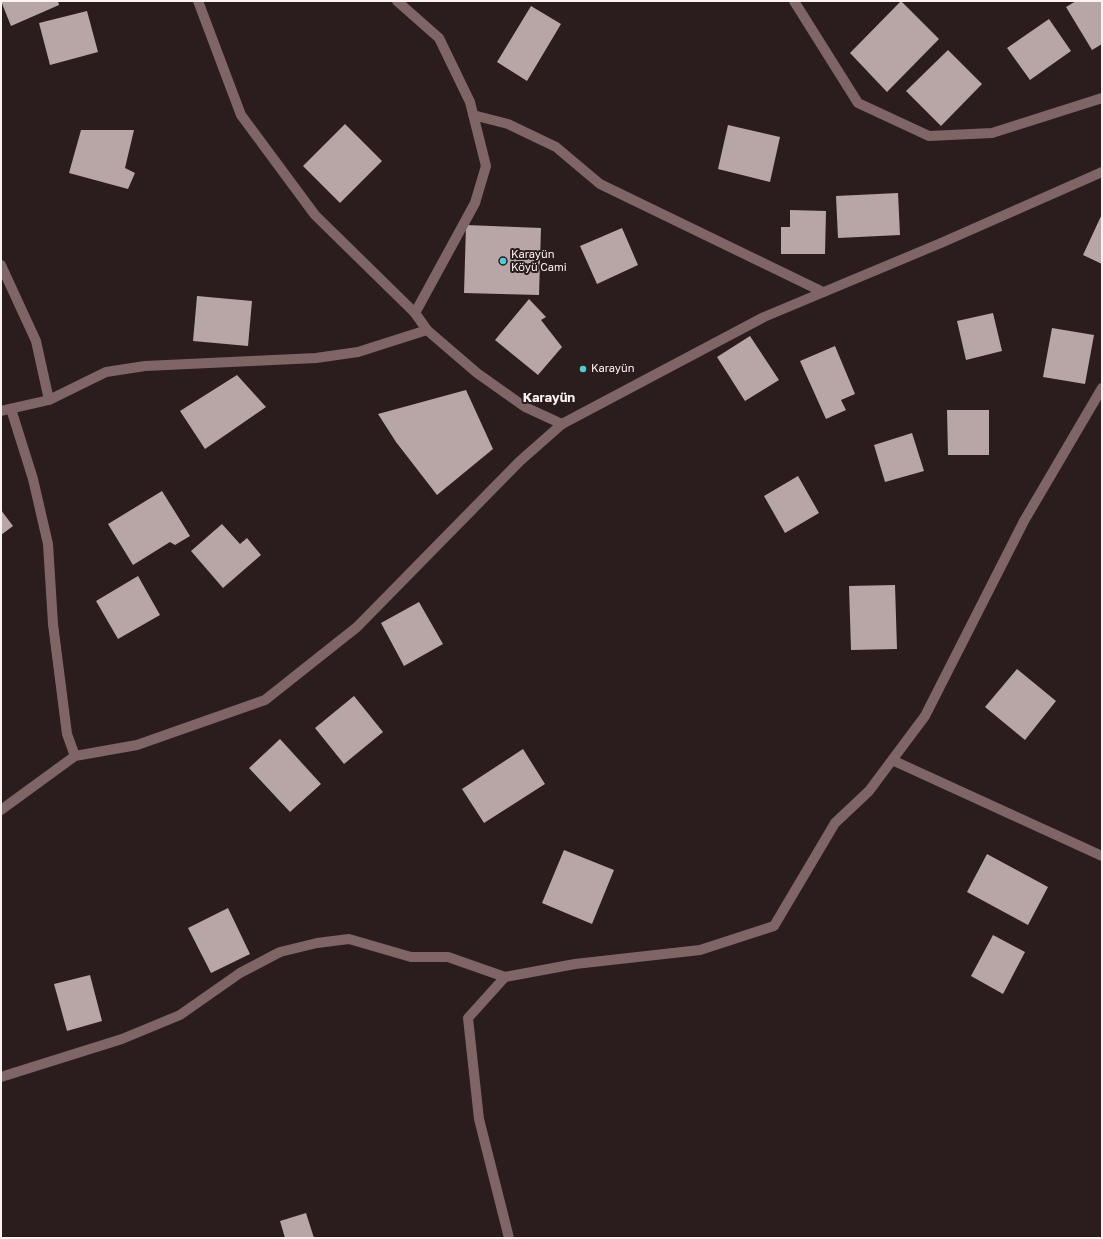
<!DOCTYPE html>
<meta charset="utf-8">
<style>
body{margin:0}
#map{position:relative;width:1103px;height:1239px;overflow:hidden;background:#2b1d1e;font-family:"Golos Text",sans-serif}
canvas{display:block}
.frame{position:absolute;inset:0;border:2px solid #fcf2f2;pointer-events:none}
</style>
<div id="map">
<canvas width="1103" height="1239"></canvas>
<div class="frame"></div>
</div>
<script>
const g = document.querySelector('canvas').getContext('2d');
g.lineJoin = 'round';
function paint(path, color) {
  g.fillStyle = color;
  g.fill(path, 'evenodd');
}
function toPath(rows) {
  const path = new Path2D();
  for (const r of rows) {
    path.moveTo(r[0], r[1]);
    for (let i = 2; i < r.length; i += 2) path.lineTo(r[i], r[i + 1]);
  }
  return path;
}
function trace(path, color, width, dash) {
  g.strokeStyle = color;
  g.lineWidth = width;
  g.lineCap = dash ? 'butt' : 'round';
  g.setLineDash(dash || []);
  g.stroke(path);
}
function label(font, color, halo, rows, align = 'center') {
  g.font = font + ' "Golos Text",sans-serif';
  g.lineWidth = 4;
  g.setLineDash([]);
  g.textBaseline = 'middle';
  g.strokeStyle = halo;
  g.fillStyle = color;
  for (const [text, x, y, turn = 0] of rows) {
    g.save();
    g.translate(x, y);
    g.rotate((+turn || 0) * Math.PI / 180);
    g.textAlign = isNaN(turn) ? turn : align;
    if (halo) g.strokeText(text, 0, 0);
    g.fillText(text, 0, 0);
    g.restore();
  }
}
const building = toPath([
 [1,1,58,1,59,5,11,26],
 [901,1,939,39,887,92,850,53],
 [1076,1,1102,1,1102,44,1092,50,1066,7],
 [531,6,561,24,527,81,497,62],
 [87,11,98,52,50,65,39,23],
 [1049,19,1071,51,1030,80,1007,48],
 [948,50,982,84,941,126,906,91],
 [345,124,382,161,340,203,303,166],
 [728,125,780,137,770,182,718,169],
 [81,130,134,130,125,168,135,173,128,189,69,173],
 [898,193,900,235,838,238,836,196],
 [790,210,826,211,825,254,781,254,781,227,790,227],
 [1102,214,1102,264,1083,255],
 [466,225,541,228,539,295,464,293],
 [622,228,638,265,597,284,580,246],
 [197,296,252,301,248,346,193,341],
 [529,299,546,317,541,320,562,347,538,375,495,340],
 [993,313,1002,351,966,360,957,321],
 [1052,328,1094,335,1085,384,1043,377],
 [750,336,779,380,745,401,717,357],
 [835,346,855,394,841,400,846,410,826,419,800,361],
 [237,375,266,407,205,449,180,411],
 [466,390,493,449,437,495,396,442,378,414],
 [947,410,989,410,989,455,948,455],
 [912,433,924,471,885,482,874,445],
 [798,476,819,513,785,533,764,496],
 [162,491,190,536,175,545,170,542,133,565,108,524],
 [1,510,13,526,1,535],
 [222,524,240,544,247,538,261,555,223,588,191,551],
 [138,576,160,615,118,639,96,601],
 [895,585,897,649,851,650,849,586],
 [419,602,443,644,404,666,381,623],
 [1017,669,1056,701,1025,740,985,707],
 [354,696,383,732,344,764,315,728],
 [280,739,321,784,290,812,249,768],
 [523,749,545,784,484,823,462,789],
 [564,850,614,870,592,924,542,903],
 [987,854,1048,887,1028,925,967,892],
 [228,908,250,954,211,973,188,928],
 [993,935,1025,952,1003,994,971,976],
 [90,975,102,1021,67,1031,54,984],
 [306,1213,314,1238,285,1238,280,1221]
]);
const minor = toPath([
 [397,1,439,38,470,102,486,166,475,203,415,313],
 [794,1,858,103,929,136,992,133,1102,98],
 [473,115,508,124,556,147,600,184,823,292],
 [1,265,36,341,49,400],
 [11,409,33,479,48,544,53,624,67,734,75,756],
 [1,411,49,400,106,372,145,366,316,358,358,352,427,330],
 [892,760,1102,856],
 [1,810,75,756,137,745,265,700,357,627,520,461,562,424],
 [1,1077,122,1039,180,1015,240,973,280,952,317,943,349,939,411,957,448,957,505,977],
 [509,1238,479,1119,468,1018,505,977,575,964,700,950,774,926,835,823,869,791,925,716,1024,521,1102,388]
]);
const tertiary = toPath([
 [198,1,241,115,315,215,415,313,427,330,477,373,525,407,562,424,764,317,941,243,1102,172]
]);
const markers = [
 [503,261,4,"#52ccd0"],
 [583,369,4,"#52ccd0"]
];
const poiNames = [
 ["Karayün",511,255],
 ["Köyü Cami",511,268],
 ["Karayün",591,369]
];
const quarterNames = [
 ["Karayün",549,398]
];
paint(building, '#b8a6a6');
trace(minor, '#7f6565', 10);
trace(tertiary, '#7f6565', 10);
for (const [x, y, r, color] of markers) {
  const dot = new Path2D();
  dot.arc(x, y, r, 0, 2 * Math.PI);
  g.fillStyle = color;
  g.fill(dot);
  trace(dot, '#2b1d1e', 1.5);
}
label('11px', '#fcf2f2', '#2b1d1e', poiNames, 'left');
label('bold 13px', '#fcf2f2', '#2b1d1e', quarterNames);
</script>
